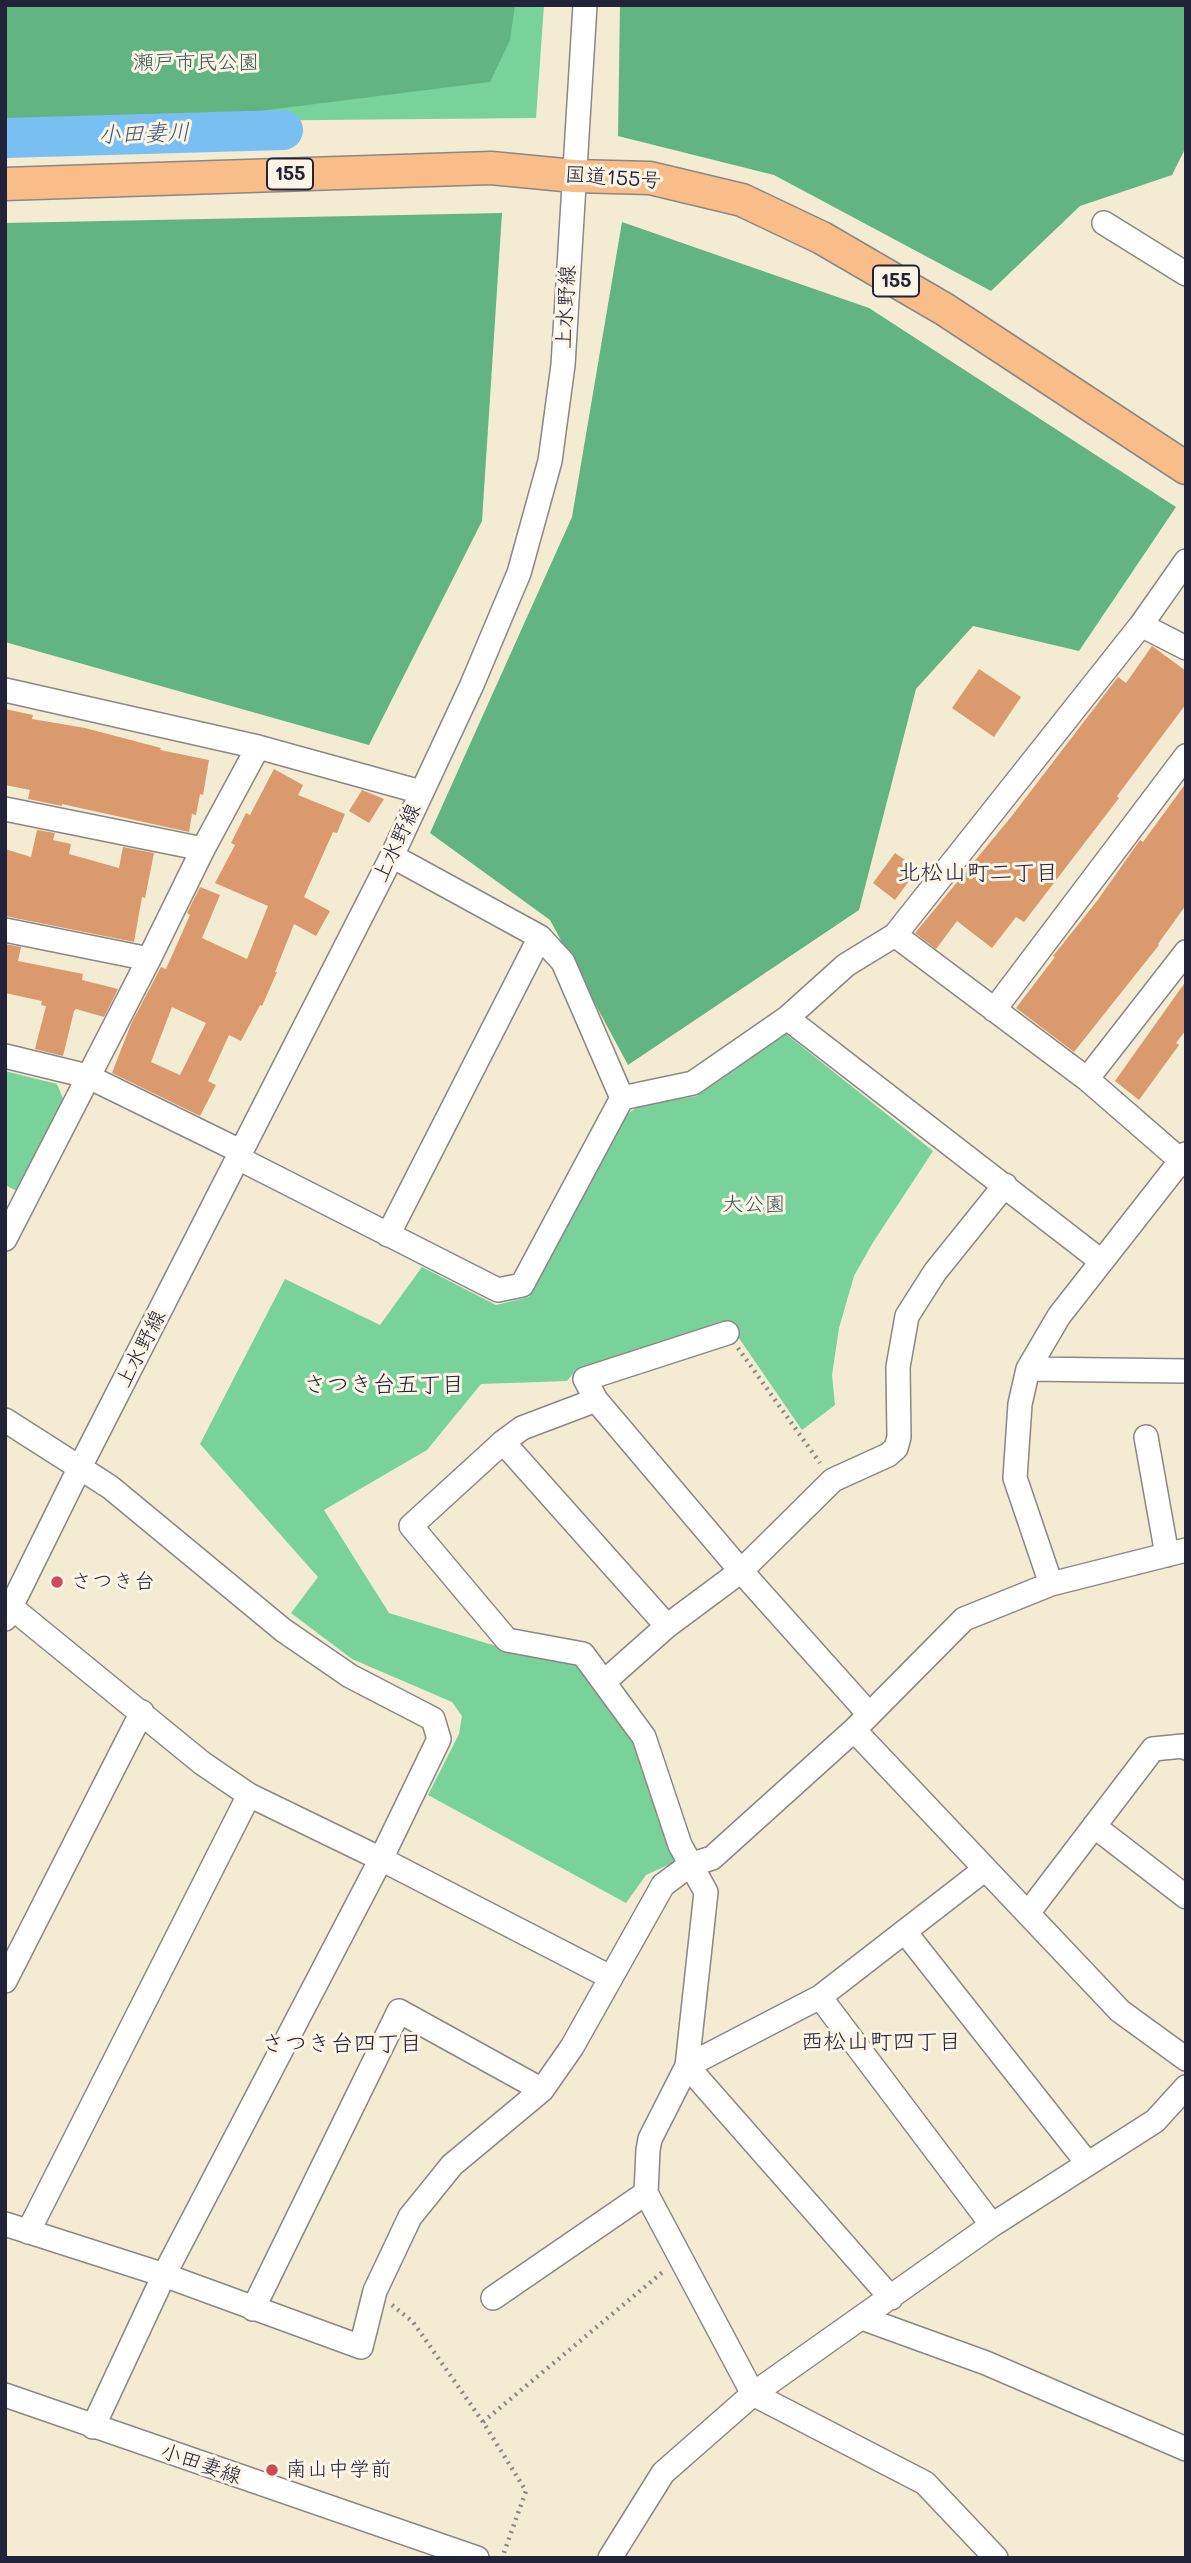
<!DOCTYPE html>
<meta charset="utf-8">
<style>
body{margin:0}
#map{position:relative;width:1191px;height:2563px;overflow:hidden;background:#f3ecd2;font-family:Mali,sans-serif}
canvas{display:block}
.frame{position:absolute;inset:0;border:7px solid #22223b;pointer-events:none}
</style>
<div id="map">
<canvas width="1191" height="2563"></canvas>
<div class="frame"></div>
</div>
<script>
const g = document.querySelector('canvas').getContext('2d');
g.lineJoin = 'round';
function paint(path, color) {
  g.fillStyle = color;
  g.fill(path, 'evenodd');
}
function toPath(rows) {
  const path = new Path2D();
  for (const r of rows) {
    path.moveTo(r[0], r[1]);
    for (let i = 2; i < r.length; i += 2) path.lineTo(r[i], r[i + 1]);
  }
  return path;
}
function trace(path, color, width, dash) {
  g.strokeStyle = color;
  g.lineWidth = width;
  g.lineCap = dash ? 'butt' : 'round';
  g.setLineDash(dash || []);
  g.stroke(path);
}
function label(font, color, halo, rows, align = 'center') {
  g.font = font + ' Mali,"Klee One",sans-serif';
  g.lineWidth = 6;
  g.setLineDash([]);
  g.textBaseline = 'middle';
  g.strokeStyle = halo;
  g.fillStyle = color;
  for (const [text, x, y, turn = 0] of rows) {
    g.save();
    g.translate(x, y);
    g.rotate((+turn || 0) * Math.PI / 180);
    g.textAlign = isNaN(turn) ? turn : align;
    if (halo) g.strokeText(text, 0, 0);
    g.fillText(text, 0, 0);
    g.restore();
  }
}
const green = toPath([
 [5,5,544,5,536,118,5,123],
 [786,1034,933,1151,872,1244,854,1276,839,1328,832,1375,835,1405,802,1430,730,1325,576,1370,567,1381,481,1384,427,1450,324,1510,389,1613,499,1647,568,1658,593,1677,633,1738,677,1861,646,1875,626,1903,428,1795,459,1734,462,1716,452,1702,352,1659,291,1613,318,1577,200,1444,285,1279,380,1325,422,1267,496,1305,529,1297,625,1115,641,1105,697,1096],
 [5,1071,57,1084,64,1101,19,1192,5,1185]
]);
const forest = toPath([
 [5,5,515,5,510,40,490,82,5,143],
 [620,5,1186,5,1186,147,1172,175,1080,206,991,291,774,175,618,136],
 [502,213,482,521,369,745,5,642,5,223],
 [622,222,869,308,1176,507,1079,651,973,626,916,689,859,910,628,1065,550,920,430,833,572,517]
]);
const river = toPath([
 [5,138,283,130]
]);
const building = toPath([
 [1152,646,1186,671,1186,704,1117,796,1119,798,1024,922,1016,917,992,948,957,921,936,949,915,933,1011,817,1118,677,1126,683],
 [979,669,1021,697,994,737,952,708],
 [5,709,33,715,32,719,85,728,161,748,160,750,209,760,203,795,200,794,196,815,192,814,189,832,62,804,62,806,28,799,30,790,5,785],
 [274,769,303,785,298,795,345,814,337,833,333,832,304,897,330,911,316,936,294,924,275,972,277,972,262,1006,260,1005,241,1041,229,1035,208,1081,216,1085,200,1116,112,1073,131,1024,161,967,166,969,190,915,187,913,200,887,220,895,202,938,247,959,268,906,215,883,235,845,231,843,246,813,250,815],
 [172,1007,206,1023,180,1075,151,1062],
 [1186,783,1186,905,1158,944,1159,945,1074,1052,1016,1008,1055,957,1053,956,1097,901,1140,840,1143,842],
 [362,790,384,799,369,823,349,811],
 [37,830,55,833,53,840,71,844,69,854,119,868,123,847,154,853,145,898,142,897,134,942,5,916,5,849,31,857],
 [895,853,918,869,895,900,873,883],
 [5,944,21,947,18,961,83,974,82,980,118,989,104,1017,76,1009,74,1011,63,1056,35,1049,46,1006,41,1005,42,1001,5,993],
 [1186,981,1186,1030,1176,1043,1179,1045,1139,1100,1115,1081]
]);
const path = toPath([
 [738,1348,820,1463],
 [392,2305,413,2322,483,2422,526,2491,502,2558],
 [483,2422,665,2270]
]);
const minor = toPath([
 [1104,223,1186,274],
 [1141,625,1186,648],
 [5,690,258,747,421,792],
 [5,809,203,849],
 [392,856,540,937,563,962,622,1098],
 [5,930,149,959],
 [895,935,1087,1079,1186,1165],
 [994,1010,1186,756],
 [787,1018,1101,1261],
 [5,1056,87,1076,242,1152],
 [1087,1079,1186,952],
 [622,1098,693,1083,787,1018,846,965,895,935,1141,625,1186,561],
 [238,1158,498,1290,522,1285,622,1098],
 [388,1235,540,937],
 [5,1239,149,959,203,849,258,747],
 [727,1333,585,1379,596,1400,741,1571,869,1714],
 [1028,1369,1186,1371],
 [596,1400,522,1428,503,1442,411,1526,507,1640,583,1654,644,1737,680,1845,706,1892,687,2066,650,2139,648,2150,646,2193,753,2394,925,2483,996,2558],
 [5,1420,110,1487,283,1630,350,1676,433,1719,439,1739,381,1859,164,2275,93,2427],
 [1146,1437,1167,1555],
 [503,1442,667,1626],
 [1051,1584,1015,1478,1020,1404,1028,1369,1059,1316,1186,1154],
 [11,1607,202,1763,249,1795,381,1859,610,1977],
 [5,1619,80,1467,392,856,471,687,519,573,550,461,563,365,585,5],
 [605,1681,667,1626,741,1571,833,1480,888,1455,896,1448,899,1437,898,1367,907,1316,935,1272,1005,1185],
 [854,1730,1120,2011,1186,2059],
 [1094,1826,1186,1897],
 [1028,1913,1153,1749,1183,1746,1186,1748],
 [905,1932,1088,2164],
 [5,1981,142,1712],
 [820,1997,992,2225],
 [687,2066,820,1997,984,1870],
 [687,2066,891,2298],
 [5,2224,164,2275,361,2347,375,2291,410,2217,452,2165,542,2090,572,2047,663,1885,690,1865,712,1858,854,1730,964,1619,1051,1584,1186,1550],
 [28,2232,249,1795],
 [493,2298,646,2193],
 [253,2309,399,2011,542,2090],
 [862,2318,986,2363,1186,2449],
 [5,2395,477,2558],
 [610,2558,663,2473,753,2394,992,2225,1155,2121,1186,2087]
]);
const highway = toPath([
 [5,184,491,168,574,176,650,178,742,200,822,238,944,309,1186,468]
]);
const markers = [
 [57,1582,7,"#d1495b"],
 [272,2470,7,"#d1495b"]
];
const shields = [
 [290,174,46],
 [896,281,46]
];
const shieldNames = [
 ["155",290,174],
 ["155",896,281]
];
const parkNames = [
 ["瀬戸市民公園",196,63],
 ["大公園",754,1205]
];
const streetNames = [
 ["国道155号",613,178,4],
 ["上水野線",566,307,-87],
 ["上水野線",397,843,-65],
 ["上水野線",141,1349,-63],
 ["小田妻線",201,2464,19]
];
const poiNames = [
 ["さつき台",71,1582],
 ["南山中学前",286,2470]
];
const waterNames = [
 ["小田妻川",144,134,-2]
];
const neighbourhoodNames = [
 ["北松山町二丁目",978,873],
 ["さつき台五丁目",384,1385],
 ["西松山町四丁目",881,2042],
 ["さつき台四丁目",342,2044]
];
paint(green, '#78d299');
paint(forest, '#62b481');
trace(river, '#79bff1', 40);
paint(building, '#db996e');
trace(minor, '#8a8786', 26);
trace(highway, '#8a8786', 35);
trace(path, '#8a8786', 4.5, [2, 5]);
trace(minor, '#fff', 23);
trace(highway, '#f8bd89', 32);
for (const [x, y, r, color] of markers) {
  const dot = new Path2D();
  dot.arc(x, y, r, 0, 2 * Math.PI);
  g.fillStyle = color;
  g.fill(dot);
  trace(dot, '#fcf5e5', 2.5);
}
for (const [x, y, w] of shields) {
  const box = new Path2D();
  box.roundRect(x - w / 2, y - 15.5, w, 31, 5);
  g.fillStyle = '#fcf5e5';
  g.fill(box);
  trace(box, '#22223b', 2);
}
label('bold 19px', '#22223b', null, shieldNames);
label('21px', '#3c5757', '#fcf5e5', parkNames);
label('21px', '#22223b', '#fcf5e5', streetNames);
label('21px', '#22223b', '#fcf5e5', poiNames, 'left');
label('italic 23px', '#40597b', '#fcf5e5', waterNames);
label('23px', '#22223b', '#fcf5e5', neighbourhoodNames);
</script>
